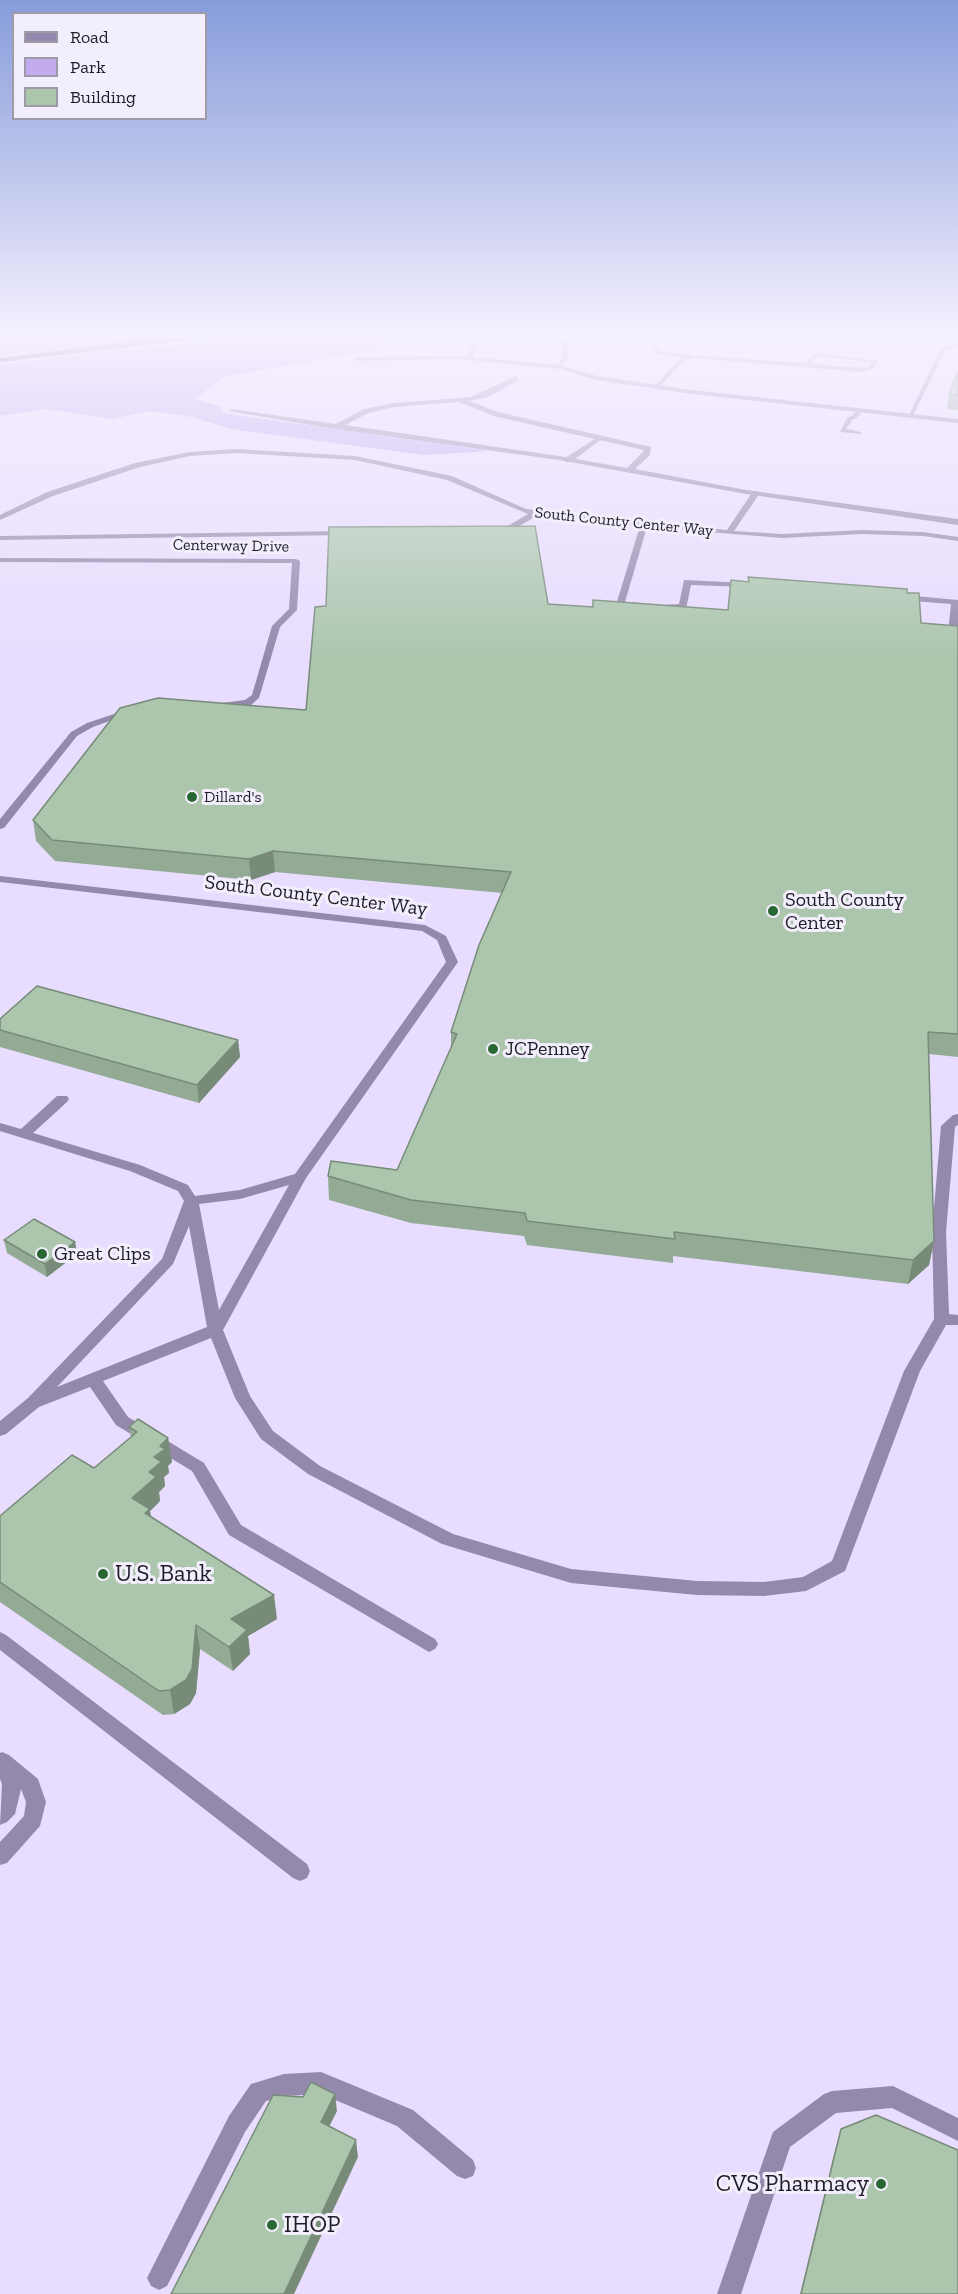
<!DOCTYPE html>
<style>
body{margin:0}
#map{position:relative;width:958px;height:2294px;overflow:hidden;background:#e8ddfe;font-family:"Zilla Slab",serif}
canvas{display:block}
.legend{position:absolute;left:12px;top:12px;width:195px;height:108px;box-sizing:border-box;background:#f2eefb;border:2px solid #9e9aa6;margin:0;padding:8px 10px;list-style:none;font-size:18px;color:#1f1b27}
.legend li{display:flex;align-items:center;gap:12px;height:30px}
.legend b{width:30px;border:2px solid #9e9aa6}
</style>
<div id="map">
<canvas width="958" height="2294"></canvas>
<ul class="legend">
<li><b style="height:8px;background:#9489ac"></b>Road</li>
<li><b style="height:16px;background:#c2abee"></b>Park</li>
<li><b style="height:16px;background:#abc6ad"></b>Building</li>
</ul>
</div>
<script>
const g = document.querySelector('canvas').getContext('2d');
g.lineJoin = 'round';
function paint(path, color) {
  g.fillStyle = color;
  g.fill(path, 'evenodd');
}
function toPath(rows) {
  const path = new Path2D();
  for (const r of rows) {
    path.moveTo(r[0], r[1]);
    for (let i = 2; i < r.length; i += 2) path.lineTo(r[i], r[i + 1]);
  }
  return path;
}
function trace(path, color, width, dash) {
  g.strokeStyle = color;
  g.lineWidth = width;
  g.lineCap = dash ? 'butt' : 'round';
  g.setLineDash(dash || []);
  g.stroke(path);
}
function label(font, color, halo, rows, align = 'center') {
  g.font = font + ' "Zilla Slab",serif';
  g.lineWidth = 6;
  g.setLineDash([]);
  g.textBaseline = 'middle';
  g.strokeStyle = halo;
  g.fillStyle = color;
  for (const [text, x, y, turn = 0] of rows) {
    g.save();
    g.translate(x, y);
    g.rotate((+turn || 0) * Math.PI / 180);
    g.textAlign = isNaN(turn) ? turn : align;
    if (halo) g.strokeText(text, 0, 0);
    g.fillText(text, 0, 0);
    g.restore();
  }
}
const green = toPath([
 [0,337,169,337,0,356],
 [294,337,385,337,383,348,223,377,195,399,220,406,223,413,490,451,424,455,230,429,192,417,151,411,112,419,45,409,0,416,0,365,119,349]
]);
const service = toPath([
 [474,339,477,341,473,357,558,365,563,356,561,342,564,340,567,342,569,356,560,369,458,359,357,361,354,359,357,357,467,356,471,341,474,339],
 [651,341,655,341,659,351,689,355,805,363,816,352,878,361,872,369,861,372,693,358,682,363,657,389,655,386,678,361,683,358,655,353,651,341],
 [818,356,871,362,868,367,861,368,811,364,818,356],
 [958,342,958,346,946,349,913,416,908,417,941,348,958,342],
 [857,410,862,411,858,417,852,420,846,429,861,432,861,434,840,432,847,418,853,415,857,410],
 [598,437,603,438,571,462,565,462,565,458,598,437],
 [236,449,355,456,452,476,526,509,727,530,753,491,756,491,760,493,734,531,782,534,862,530,923,532,958,537,958,541,923,536,862,534,782,538,647,527,625,602,634,602,638,605,634,608,620,608,616,605,640,526,538,515,511,531,497,533,493,531,494,529,506,527,528,514,447,480,355,460,236,453,190,456,140,467,53,496,0,520,0,515,47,492,135,463,190,452,236,449],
 [348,531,349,533,345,535,0,540,0,536,348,531],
 [0,558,296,559,300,561,297,610,280,627,259,698,251,705,225,708,222,707,222,703,245,700,252,695,272,626,289,609,292,563,0,562,0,558],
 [684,580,747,583,751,585,747,587,691,585,686,609,662,609,662,605,679,604,684,580],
 [904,595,958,600,958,636,948,633,951,604,901,600,900,598,904,595],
 [126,710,134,712,93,727,77,736,4,828,0,829,0,819,71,732,87,723,126,710],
 [0,876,425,925,446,936,458,962,306,1178,223,1330,250,1396,273,1431,320,1466,453,1534,571,1569,697,1581,764,1582,803,1577,832,1561,904,1371,934,1319,932,1232,941,1126,953,1115,958,1114,958,1125,955,1127,946,1232,949,1314,958,1315,958,1325,946,1325,920,1371,845,1571,806,1591,764,1596,697,1595,571,1583,442,1544,308,1474,261,1439,235,1398,211,1338,103,1381,128,1417,204,1463,241,1525,435,1639,438,1644,435,1649,429,1652,229,1535,192,1471,116,1425,90,1387,39,1407,6,1434,0,1436,0,1421,28,1398,162,1259,184,1201,178,1191,130,1171,0,1131,0,1123,21,1129,57,1096,67,1096,69,1099,67,1102,33,1133,140,1165,188,1185,195,1196,240,1190,295,1174,446,962,437,940,422,931,0,882,0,876],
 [289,1185,219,1310,199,1204,240,1199,289,1185],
 [189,1226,207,1327,57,1387,173,1264,189,1226],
 [0,1632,6,1635,307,1864,310,1871,307,1878,300,1881,293,1878,0,1650,0,1632],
 [2,1752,9,1755,38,1779,46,1802,40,1826,7,1863,0,1865,0,1842,24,1816,26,1802,21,1789,15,1814,7,1822,0,1825,2,1784,0,1779,0,1753,2,1752],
 [321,2072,413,2110,473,2160,476,2168,473,2176,465,2179,457,2176,397,2126,321,2094,284,2096,266,2101,245,2132,167,2286,159,2290,151,2286,147,2278,151,2270,229,2116,251,2084,284,2074,321,2072],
 [893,2086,958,2118,958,2141,892,2108,836,2113,790,2147,741,2294,717,2294,773,2132,824,2094,832,2091,893,2086]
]);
const minor = toPath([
 [560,365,597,376,692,390,958,419,958,423,692,394,596,380,558,368,560,365],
 [516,376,519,380,488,397,470,401,498,412,651,447,650,455,635,469,746,490,958,519,958,525,746,494,559,460,335,429,228,411,232,409,336,424,364,409,394,403,471,397,516,376],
 [459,402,493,416,644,450,643,452,627,468,559,456,345,425,369,413,394,407,459,402]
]);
const motorway = toPath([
 [182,337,219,337,0,362,0,358,114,343,182,337]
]);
const wall = toPath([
 [958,372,958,410,947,409,949,394],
 [748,577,907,593,921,623,958,626,958,1057,929,1054,934,1241,929,1265,908,1284,673,1256,673,1263,527,1245,524,1236,411,1223,329,1200,328,1176,397,1170,451,1049,451,1032,502,893,275,872,251,880,55,861,36,841,33,820,306,710,548,604,593,607,728,610,748,582],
 [0,1019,238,1040,240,1057,199,1103,0,1047],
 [4,1240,75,1242,77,1254,47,1277,7,1253],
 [129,1427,168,1438,172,1462,168,1466,169,1473,164,1477,165,1486,159,1492,160,1501,150,1511,151,1517,277,1619,248,1636,250,1654,233,1671,200,1649,196,1693,190,1704,174,1714,163,1715,0,1602,0,1516,94,1468,131,1437],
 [841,2129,958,2294,800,2294,835,2150]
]);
const shadedWall = toPath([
 [273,851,275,872,251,880,249,859],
 [238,1040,240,1057,199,1103,197,1085],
 [934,1241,929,1265,908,1284,913,1260],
 [75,1242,77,1254,47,1277,45,1264],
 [168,1438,172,1462,168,1466,169,1473,164,1477,165,1486,159,1492,160,1501,150,1511,154,1533,132,1498,149,1472,154,1457,160,1446],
 [274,1595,277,1619,248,1636,250,1654,233,1671,229,1647,231,1619],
 [196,1625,200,1649,196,1693,190,1704,174,1714,170,1690],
 [335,2094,337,2111,323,2139,321,2122],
 [356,2140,358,2157,294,2294,284,2294]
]);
const building = toPath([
 [958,372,958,395,949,394,958,372],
 [535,526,548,604,593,607,593,600,728,610,731,580,749,582,748,577,907,589,907,593,919,593,921,623,958,626,958,1034,928,1032,934,1241,913,1260,674,1232,675,1239,527,1221,525,1213,411,1200,328,1176,331,1161,397,1170,457,1034,451,1032,479,945,511,872,273,851,249,859,52,840,33,820,120,708,158,698,306,710,315,607,326,606,329,527,535,526],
 [37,986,238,1040,197,1085,0,1030,0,1019,37,986],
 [34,1219,75,1242,45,1264,4,1240,34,1219],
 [138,1419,168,1438,160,1446,165,1449,154,1457,161,1462,149,1472,156,1477,132,1498,150,1509,145,1513,274,1595,231,1619,247,1630,229,1647,196,1625,192,1669,186,1680,170,1690,159,1691,0,1582,0,1516,72,1455,94,1468,137,1432,129,1427,138,1419],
 [311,2082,335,2094,321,2122,356,2140,284,2294,171,2294,273,2095,303,2097,311,2082],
 [876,2115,958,2150,958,2294,801,2294,841,2129,876,2115]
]);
const markers = [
 [192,797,6,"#276832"],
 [773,911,6,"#276832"],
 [493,1049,6,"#276832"],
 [42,1254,6,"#276832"],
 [103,1574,6,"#276832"],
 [881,2184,6,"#276832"],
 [272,2225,6,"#276832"]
];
const farStreetnames = [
 ["South County Center Way",624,522,6],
 ["Centerway Drive",231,546,1]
];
const farPoinames = [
 ["Dillard's",204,797]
];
const streetNames = [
 ["South County Center Way",316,896,7]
];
const poiNames = [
 ["South County",785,900],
 ["Center",785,923],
 ["JCPenney",505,1049],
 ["Great Clips",54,1254]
];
const nearPoinames = [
 ["U.S. Bank",115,1574],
 ["CVS Pharmacy",869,2184,"right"],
 ["IHOP",284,2225]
];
paint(green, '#c2abee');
paint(service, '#9489ac');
paint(minor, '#9489ac');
paint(motorway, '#3f2067');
paint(wall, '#93aa95');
paint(shadedWall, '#788b79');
paint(building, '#abc6ad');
trace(building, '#788b79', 1.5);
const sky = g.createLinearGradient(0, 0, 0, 658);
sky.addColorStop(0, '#869cda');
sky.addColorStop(0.51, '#f5f0ff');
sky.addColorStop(1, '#f5f0ff00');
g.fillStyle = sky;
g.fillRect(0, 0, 958, 658);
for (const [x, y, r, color] of markers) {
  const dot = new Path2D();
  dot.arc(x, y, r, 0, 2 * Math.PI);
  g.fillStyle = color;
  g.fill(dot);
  trace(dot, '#f2eefb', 2);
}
label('16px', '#1f1b27', '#f2eefb', farStreetnames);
label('16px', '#1f1b27', '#f2eefb', farPoinames, 'left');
label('20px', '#1f1b27', '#f2eefb', streetNames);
label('20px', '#1f1b27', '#f2eefb', poiNames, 'left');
label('24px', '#1f1b27', '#f2eefb', nearPoinames, 'left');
</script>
